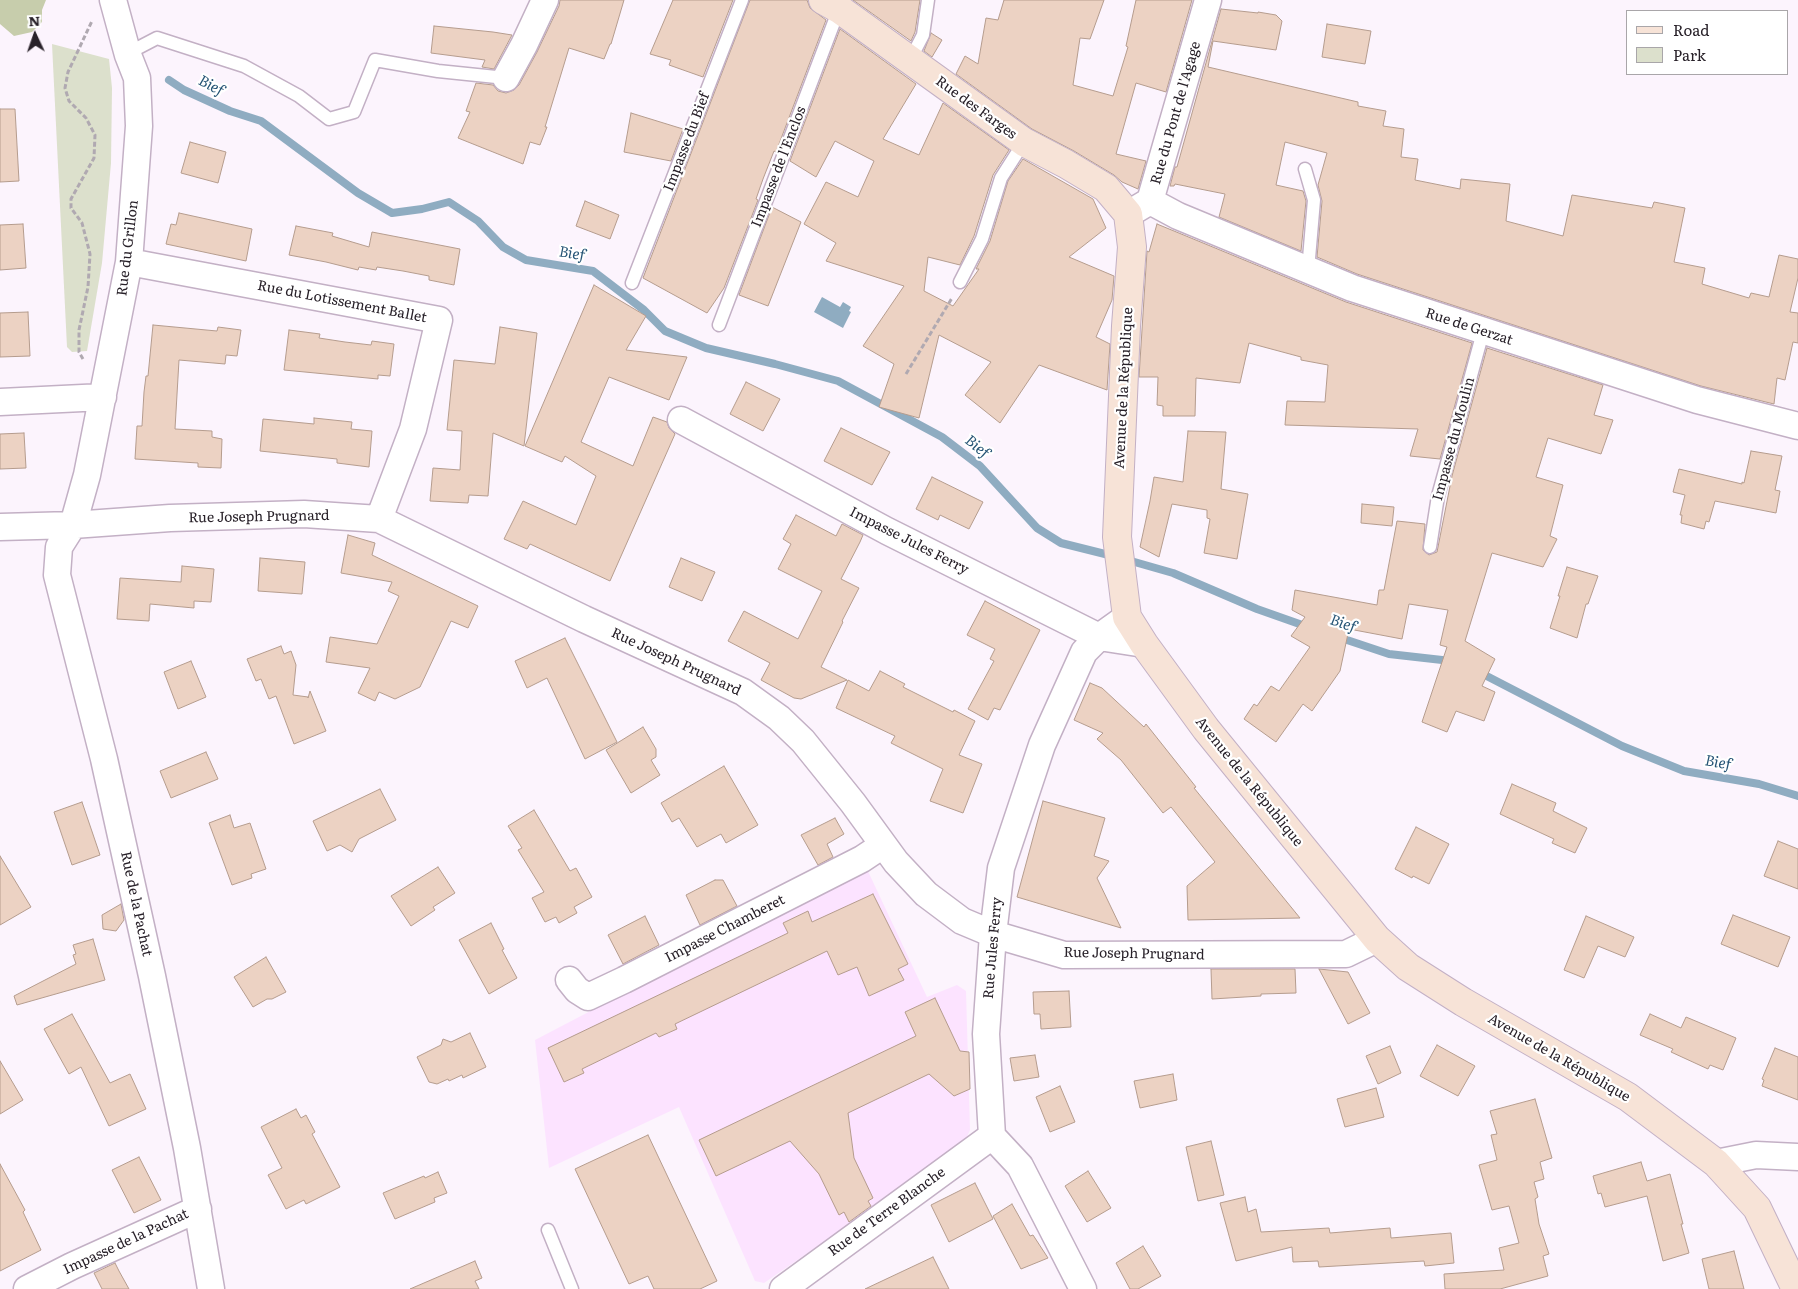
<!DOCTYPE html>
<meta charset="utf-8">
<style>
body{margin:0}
#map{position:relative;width:1798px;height:1289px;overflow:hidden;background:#fcf4fd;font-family:Literata,serif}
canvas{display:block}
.legend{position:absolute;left:1626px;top:10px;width:162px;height:65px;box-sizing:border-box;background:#fff;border:1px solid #a9a6a9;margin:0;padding:6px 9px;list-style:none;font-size:15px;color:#282129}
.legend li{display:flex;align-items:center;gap:10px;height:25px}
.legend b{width:25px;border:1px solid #a9a6a9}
.north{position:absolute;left:10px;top:10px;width:50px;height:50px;-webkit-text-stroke:4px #fff;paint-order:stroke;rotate:357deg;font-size:14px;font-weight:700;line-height:20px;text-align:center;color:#282129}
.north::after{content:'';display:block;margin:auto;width:18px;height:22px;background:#282129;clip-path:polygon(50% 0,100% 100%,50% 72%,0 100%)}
</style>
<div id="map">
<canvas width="1798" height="1289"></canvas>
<ul class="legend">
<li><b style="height:6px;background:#f7e3d7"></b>Road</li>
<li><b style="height:14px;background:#dce0cc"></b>Park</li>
</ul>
<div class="north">N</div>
</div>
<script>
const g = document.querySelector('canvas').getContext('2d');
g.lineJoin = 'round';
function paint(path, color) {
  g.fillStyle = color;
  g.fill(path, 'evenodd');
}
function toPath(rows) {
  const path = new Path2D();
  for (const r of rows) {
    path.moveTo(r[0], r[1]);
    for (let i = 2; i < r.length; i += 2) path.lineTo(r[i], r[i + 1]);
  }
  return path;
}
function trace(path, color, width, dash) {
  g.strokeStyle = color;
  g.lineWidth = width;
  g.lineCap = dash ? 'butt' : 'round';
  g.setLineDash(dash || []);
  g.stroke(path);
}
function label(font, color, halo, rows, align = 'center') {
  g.font = font + ' Literata,serif';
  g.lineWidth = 4.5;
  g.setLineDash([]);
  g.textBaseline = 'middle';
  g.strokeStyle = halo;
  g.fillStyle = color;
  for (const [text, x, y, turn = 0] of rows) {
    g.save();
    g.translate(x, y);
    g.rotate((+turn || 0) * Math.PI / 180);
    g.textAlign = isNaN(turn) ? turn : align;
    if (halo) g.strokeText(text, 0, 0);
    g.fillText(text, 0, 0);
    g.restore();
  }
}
const built = toPath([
 [866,867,927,997,957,985,966,991,970,1130,966,1139,850,1224,764,1283,755,1281,679,1107,549,1168,535,1040]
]);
const green = toPath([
 [52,44,109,59,112,88,111,163,102,263,87,351,72,352,67,347]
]);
const forest = toPath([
 [0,0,46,0,42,10,42,22,32,32,14,36,0,24]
]);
const water = toPath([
 [822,297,840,307,843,302,851,307,849,311,851,312,843,328,814,312]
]);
const stream = toPath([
 [169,80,184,90,230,111,261,121,358,193,392,213,422,209,449,202,478,221,503,247,526,260,593,271,644,310,665,331,706,348,775,364,838,381,942,437,980,466,1037,528,1061,543,1113,556],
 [1124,559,1173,573,1257,609,1308,627],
 [1338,637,1389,654,1451,661],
 [1477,671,1622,746,1684,771,1759,784,1798,796]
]);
const building = toPath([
 [560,0,624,0,611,44,610,44,604,59,569,48,545,127,547,127,540,145,530,142,523,164,458,138,470,112,466,111,476,83,493,85,498,91,506,93,514,90,519,85,537,52,559,6,560,0],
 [673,0,733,0,703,77,669,65,671,60,650,54,673,0],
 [750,0,807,0,810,8,826,20,776,152,774,151,763,179,756,199,758,200,724,288,707,313,643,278,750,0],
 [853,0,920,0,915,32,911,41,853,0],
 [1004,0,1104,0,1090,39,1080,38,1073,85,1113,96,1128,47,1126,46,1136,0,1192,0,1166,92,1136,83,1116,154,1146,161,1138,189,1122,182,1114,175,1074,151,1032,129,956,74,965,56,978,64,986,18,998,20,1004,0],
 [1221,9,1258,13,1258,12,1276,15,1282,21,1276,50,1213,41,1208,67,1358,102,1358,106,1386,111,1383,126,1404,129,1401,157,1418,159,1415,180,1460,189,1461,179,1510,184,1506,221,1563,236,1572,195,1652,208,1654,202,1685,208,1674,262,1705,268,1702,284,1749,298,1751,293,1769,297,1779,255,1798,259,1798,278,1790,312,1798,313,1798,343,1793,342,1785,380,1777,378,1774,404,1701,386,1357,274,1317,257,1322,201,1318,185,1327,153,1285,142,1276,185,1303,191,1306,201,1301,251,1219,217,1225,194,1175,184,1174,186,1170,186,1175,167,1177,167,1221,9],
 [1327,24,1371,31,1365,64,1322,57,1327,24],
 [434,26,493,32,512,35,494,69,482,67,485,60,431,53,434,26],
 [840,29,916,84,883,139,919,155,943,103,1009,150,993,175,974,236,960,265,928,257,924,291,953,306,979,269,976,269,990,241,1008,181,1023,159,1093,199,1106,228,1069,257,1114,276,1112,300,1096,337,1110,344,1107,390,1039,365,1000,423,965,395,991,362,939,335,919,418,879,407,894,364,863,346,904,286,826,261,836,243,804,224,826,182,858,197,874,161,835,141,816,177,790,161,840,29],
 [931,33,942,40,932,57,924,51,931,33],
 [0,109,15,109,19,181,0,182,0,109],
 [631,113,683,129,671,161,624,152,631,113],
 [190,142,226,152,218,183,181,173,190,142],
 [585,201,619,215,610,239,576,226,585,201],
 [772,207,801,222,768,306,739,295,772,207],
 [179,213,252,229,246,261,166,244,171,224,176,225,179,213],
 [23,224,26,268,0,270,0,225,23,224],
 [1157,224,1346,302,1472,343,1440,459,1410,456,1418,429,1285,425,1287,401,1325,402,1328,365,1301,360,1301,357,1249,343,1240,383,1196,378,1195,416,1163,416,1163,406,1157,405,1158,377,1139,377,1147,251,1149,252,1157,224],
 [296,226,333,233,332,236,369,247,372,232,460,249,454,285,429,280,429,276,403,271,377,267,376,270,359,267,358,270,326,262,289,255,296,226],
 [594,285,646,316,626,350,687,357,669,400,609,377,581,442,633,466,653,417,667,422,669,428,675,434,610,581,530,544,527,549,504,539,523,501,576,525,596,476,565,456,562,462,525,446,594,285],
 [28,312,30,356,0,357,0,313,28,312],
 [153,325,217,331,218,327,241,330,237,356,226,355,225,364,179,360,175,429,212,431,212,437,222,439,221,468,198,467,198,463,135,459,137,426,142,426,144,392,146,376,148,376,153,325],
 [500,327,537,333,524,446,493,433,488,496,469,495,468,503,430,501,433,468,460,470,462,431,447,430,454,360,495,364,500,327],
 [289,330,320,334,319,338,345,342,371,345,372,341,394,344,390,376,378,375,378,379,284,370,289,330],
 [1487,348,1603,385,1594,415,1613,420,1601,454,1548,438,1536,477,1563,485,1550,536,1557,539,1543,567,1492,553,1465,641,1495,659,1482,686,1495,692,1484,721,1456,711,1447,732,1422,722,1447,647,1440,645,1448,610,1409,604,1402,639,1349,629,1340,671,1312,711,1303,704,1276,742,1244,719,1254,704,1257,706,1271,686,1279,691,1310,647,1291,636,1305,617,1292,610,1295,590,1377,605,1379,590,1384,590,1397,521,1425,524,1423,550,1429,555,1437,552,1452,476,1487,348],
 [746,382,780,399,763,431,730,414,746,382],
 [314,418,352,422,351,429,372,431,369,467,337,463,337,459,260,451,263,419,314,424,314,418],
 [841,428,890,452,872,485,824,461,841,428],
 [1188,431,1226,432,1221,489,1248,494,1237,559,1204,553,1210,519,1207,518,1207,510,1172,504,1159,557,1140,547,1150,501,1154,477,1183,482,1188,431],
 [24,433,26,468,0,469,0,434,24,433],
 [1751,451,1782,456,1775,490,1780,491,1776,513,1715,501,1709,522,1706,521,1704,529,1681,523,1682,515,1680,515,1685,495,1673,492,1679,469,1742,484,1742,482,1744,483,1751,451],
 [932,477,983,502,969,529,940,515,938,520,916,509,932,477],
 [1362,504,1394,507,1392,526,1361,523,1362,504],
 [796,515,836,536,842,524,863,535,860,542,841,579,859,588,842,621,843,622,821,667,847,680,801,699,794,698,761,680,770,663,728,641,744,611,798,639,822,591,778,569,791,544,783,539,796,515],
 [348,535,375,543,372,555,478,606,468,628,451,621,420,687,395,699,379,692,375,701,358,693,370,668,326,662,330,637,377,644,399,596,388,591,392,582,341,573,348,535],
 [260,558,305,562,302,594,258,591,260,558],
 [681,558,715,572,702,601,669,587,681,558],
 [182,566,214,569,211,602,194,601,194,608,150,604,149,621,117,619,120,578,181,582,182,566],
 [1567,567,1598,576,1588,604,1586,604,1577,638,1550,628,1560,596,1558,596,1567,567],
 [985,601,1040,630,1000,710,994,708,988,720,968,709,994,661,990,659,995,649,967,635,985,601],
 [565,638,617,742,585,759,547,678,527,688,515,661,565,638],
 [281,646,284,654,291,651,296,665,293,695,308,697,308,698,310,691,326,731,294,744,276,696,269,699,261,679,256,681,247,659,281,646],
 [191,661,206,697,178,709,164,672,191,661],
 [880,671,905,684,903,687,953,712,954,710,975,721,959,755,982,764,963,813,930,801,943,769,891,743,895,736,836,708,848,680,869,691,880,671],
 [1090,683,1102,688,1144,727,1146,724,1196,787,1194,788,1300,918,1188,920,1187,886,1215,862,1171,807,1163,813,1121,760,1097,739,1103,733,1074,720,1090,683],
 [643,727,656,749,656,757,651,760,660,775,631,793,606,750,643,727],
 [206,752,218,779,171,798,160,771,206,752],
 [724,766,758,825,726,843,721,834,697,847,679,818,672,822,661,803,724,766],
 [1512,784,1556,803,1553,811,1587,828,1575,853,1552,843,1554,839,1500,814,1512,784],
 [380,789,396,820,359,839,352,852,340,845,327,851,313,821,380,789],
 [1043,801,1105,818,1094,856,1109,861,1097,878,1121,928,1017,897,1043,801],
 [82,802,100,855,72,865,54,812,82,802],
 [534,810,570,871,576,868,592,897,574,907,577,913,559,923,556,917,545,922,532,898,544,892,518,850,522,848,508,826,534,810],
 [230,815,234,828,250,823,266,869,251,874,252,878,232,885,209,823,230,815],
 [835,818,844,834,827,844,833,857,818,865,801,835,835,818],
 [1416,827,1449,844,1429,884,1413,876,1412,878,1395,869,1416,827],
 [1778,841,1798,849,1798,889,1764,876,1778,841],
 [0,856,31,907,0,925,0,856],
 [438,867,455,893,433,907,435,910,411,926,391,896,438,867],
 [715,880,723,880,737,906,700,925,686,895,715,880],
 [873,894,908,964,898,969,904,980,869,996,857,967,838,975,827,951,675,1024,677,1029,659,1037,656,1033,582,1069,584,1073,564,1082,548,1048,788,933,783,923,808,911,812,922,873,894],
 [121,904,124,920,116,931,103,929,102,915,121,904],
 [1733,915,1790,937,1778,967,1721,944,1733,915],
 [645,916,659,945,623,964,608,935,645,916],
 [1586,916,1634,937,1625,957,1598,946,1584,978,1564,970,1586,916],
 [491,923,504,949,502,950,517,978,489,994,459,940,491,923],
 [93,939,105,980,17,1005,14,996,76,964,73,955,76,954,73,945,93,939],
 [266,957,286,992,272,999,267,999,253,1007,234,977,266,957],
 [1211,969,1295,969,1296,993,1261,994,1261,996,1212,999,1211,969],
 [1319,969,1348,972,1370,1013,1348,1024,1319,969],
 [1069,991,1071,1027,1041,1029,1040,1014,1034,1014,1033,992,1069,991],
 [935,998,960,1051,969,1052,970,1089,954,1096,929,1074,848,1113,854,1158,873,1198,868,1201,871,1206,849,1222,844,1212,839,1215,819,1174,790,1141,716,1176,699,1140,916,1036,905,1012,935,998],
 [72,1014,110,1083,130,1074,146,1109,109,1126,81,1067,69,1074,44,1029,72,1014],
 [1650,1014,1681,1028,1686,1017,1736,1038,1723,1070,1710,1065,1708,1069,1671,1052,1673,1049,1640,1035,1650,1014],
 [470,1033,486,1067,463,1078,462,1075,449,1081,448,1079,437,1084,429,1082,417,1057,441,1045,443,1039,451,1042,470,1033],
 [1437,1045,1475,1066,1458,1096,1420,1076,1437,1045],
 [1390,1046,1401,1073,1378,1084,1366,1056,1390,1046],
 [1775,1048,1798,1057,1798,1100,1762,1086,1764,1080,1762,1079,1775,1048],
 [1035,1055,1039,1077,1014,1081,1010,1058,1035,1055],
 [0,1061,23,1100,0,1114,0,1061],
 [1173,1074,1177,1100,1140,1108,1134,1081,1173,1074],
 [1060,1086,1075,1122,1050,1132,1036,1097,1060,1086],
 [1376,1088,1384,1117,1345,1127,1337,1099,1376,1088],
 [1535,1099,1552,1158,1540,1162,1544,1179,1534,1182,1538,1197,1535,1199,1539,1224,1549,1254,1543,1256,1548,1276,1500,1289,1445,1289,1444,1274,1504,1270,1499,1248,1519,1243,1509,1206,1492,1210,1479,1165,1497,1160,1491,1135,1497,1134,1490,1111,1535,1099],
 [296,1109,301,1118,306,1115,315,1132,312,1134,340,1187,306,1204,304,1200,286,1209,268,1175,282,1168,261,1127,296,1109],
 [648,1135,717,1281,700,1289,654,1289,648,1276,629,1284,575,1169,648,1135],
 [1211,1141,1224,1195,1198,1201,1186,1147,1211,1141],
 [139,1157,161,1200,134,1213,112,1170,139,1157],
 [1641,1162,1647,1181,1670,1174,1683,1224,1681,1224,1689,1253,1663,1261,1647,1196,1605,1207,1601,1193,1598,1194,1593,1176,1641,1162],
 [0,1164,25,1210,23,1212,41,1250,0,1271,0,1164],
 [1088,1171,1111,1208,1087,1222,1065,1186,1088,1171],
 [438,1172,447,1193,434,1198,435,1202,395,1219,383,1193,424,1176,425,1178,438,1172],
 [975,1183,993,1219,949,1242,931,1205,975,1183],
 [1245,1197,1248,1212,1256,1209,1261,1232,1329,1228,1330,1233,1390,1228,1391,1238,1451,1233,1454,1263,1425,1266,1424,1261,1319,1267,1318,1261,1293,1262,1292,1247,1236,1261,1220,1203,1245,1197],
 [1012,1204,1030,1236,1033,1235,1048,1258,1021,1269,993,1216,1012,1204],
 [1143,1246,1161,1276,1138,1289,1130,1289,1116,1263,1143,1246],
 [1734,1251,1744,1289,1709,1289,1702,1259,1734,1251],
 [933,1257,949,1289,865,1289,933,1257],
 [475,1261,482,1278,475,1281,479,1289,410,1289,475,1261],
 [115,1263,119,1271,129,1289,102,1289,94,1273,115,1263]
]);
const path = toPath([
 [83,359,79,352,79,330,88,287,90,254,82,223,71,208,71,199,94,158,95,135,86,118,69,101,65,88,68,72,92,21],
 [906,374,952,298]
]);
const lane = toPath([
 [128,55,134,50,157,38,244,66,299,96,329,119,354,112,375,60,438,71,506,78],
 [910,60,923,35,928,0],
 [1305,169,1314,200,1308,270],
 [960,282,982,239,1001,178,1024,142],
 [632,283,742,0],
 [719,325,839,9],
 [1430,547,1438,496,1483,332],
 [548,1230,572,1289]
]);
const street = toPath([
 [113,0,128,55,137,78,139,126,129,262,87,475,73,525,59,547,57,575,104,759,152,976,187,1148,211,1289],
 [506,78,524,45,545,0],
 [1150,201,1178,216,1352,288,1697,400,1798,426],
 [1135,210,1150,201,1208,0],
 [129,262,439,320,413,429,379,519],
 [0,402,103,397],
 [681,420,887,531,1099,637,1144,644],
 [0,527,73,525,170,518,304,514,379,519,584,619,743,692,779,718,803,741,853,803,896,862,926,894,962,921,993,934,1064,955,1346,954,1377,939],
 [569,980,577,990,588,997,624,980,862,859,883,845],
 [1716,1163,1756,1155,1798,1157],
 [27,1289,72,1266,198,1209],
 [783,1289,992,1136],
 [1083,1289,1020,1166,992,1136,986,1034,993,934,1001,868,1042,745,1084,652,1099,637,1127,617]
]);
const secondary = toPath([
 [823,0,839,9,1024,142,1066,164,1106,188,1128,214,1132,247,1126,326,1117,537,1127,617,1144,644,1206,729,1377,939,1408,967,1463,1002,1628,1097,1716,1163,1757,1208,1796,1289]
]);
const streetNames = [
 ["Rue des Farges",976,108,36],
 ["Rue du Pont de l'Agage",1176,113,-74],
 ["Impasse du Bief",687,142,-69],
 ["Impasse de l'Enclos",779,167,-69],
 ["Rue du Grillon",128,248,-83],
 ["Rue du Lotissement Ballet",342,302,11],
 ["Rue de Gerzat",1469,327,18],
 ["Avenue de la République",1124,388,-87],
 ["Impasse du Moulin",1454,439,-75],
 ["Rue Joseph Prugnard",259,517,-1],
 ["Impasse Jules Ferry",909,541,27],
 ["Rue Joseph Prugnard",676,662,25],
 ["Avenue de la République",1249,782,51],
 ["Rue de la Pachat",136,904,78],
 ["Impasse Chamberet",725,929,-27],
 ["Rue Jules Ferry",993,948,-85],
 ["Rue Joseph Prugnard",1134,954,1],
 ["Avenue de la République",1559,1058,30],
 ["Rue de Terre Blanche",887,1212,-36],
 ["Impasse de la Pachat",126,1242,-25]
];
const waterNames = [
 ["Bief",211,86,28],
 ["Bief",572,254,9],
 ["Bief",977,447,39],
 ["Bief",1343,624,19],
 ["Bief",1718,763,10]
];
paint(built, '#fce3ff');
paint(green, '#dce0cc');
paint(forest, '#c7cdac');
paint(water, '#8facc1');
trace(stream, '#8facc1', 8);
paint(building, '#ecd2c3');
trace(building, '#b59c8e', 1);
trace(lane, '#c3b0c5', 15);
trace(street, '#c3b0c5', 29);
trace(secondary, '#c3b0c5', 30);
trace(path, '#b0a9b1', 3, [5, 2.5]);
trace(lane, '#fff', 12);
trace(street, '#fff', 26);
trace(secondary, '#f7e3d7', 28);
label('14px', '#282129', '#fff', streetNames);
label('italic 15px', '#255475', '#fff', waterNames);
</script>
